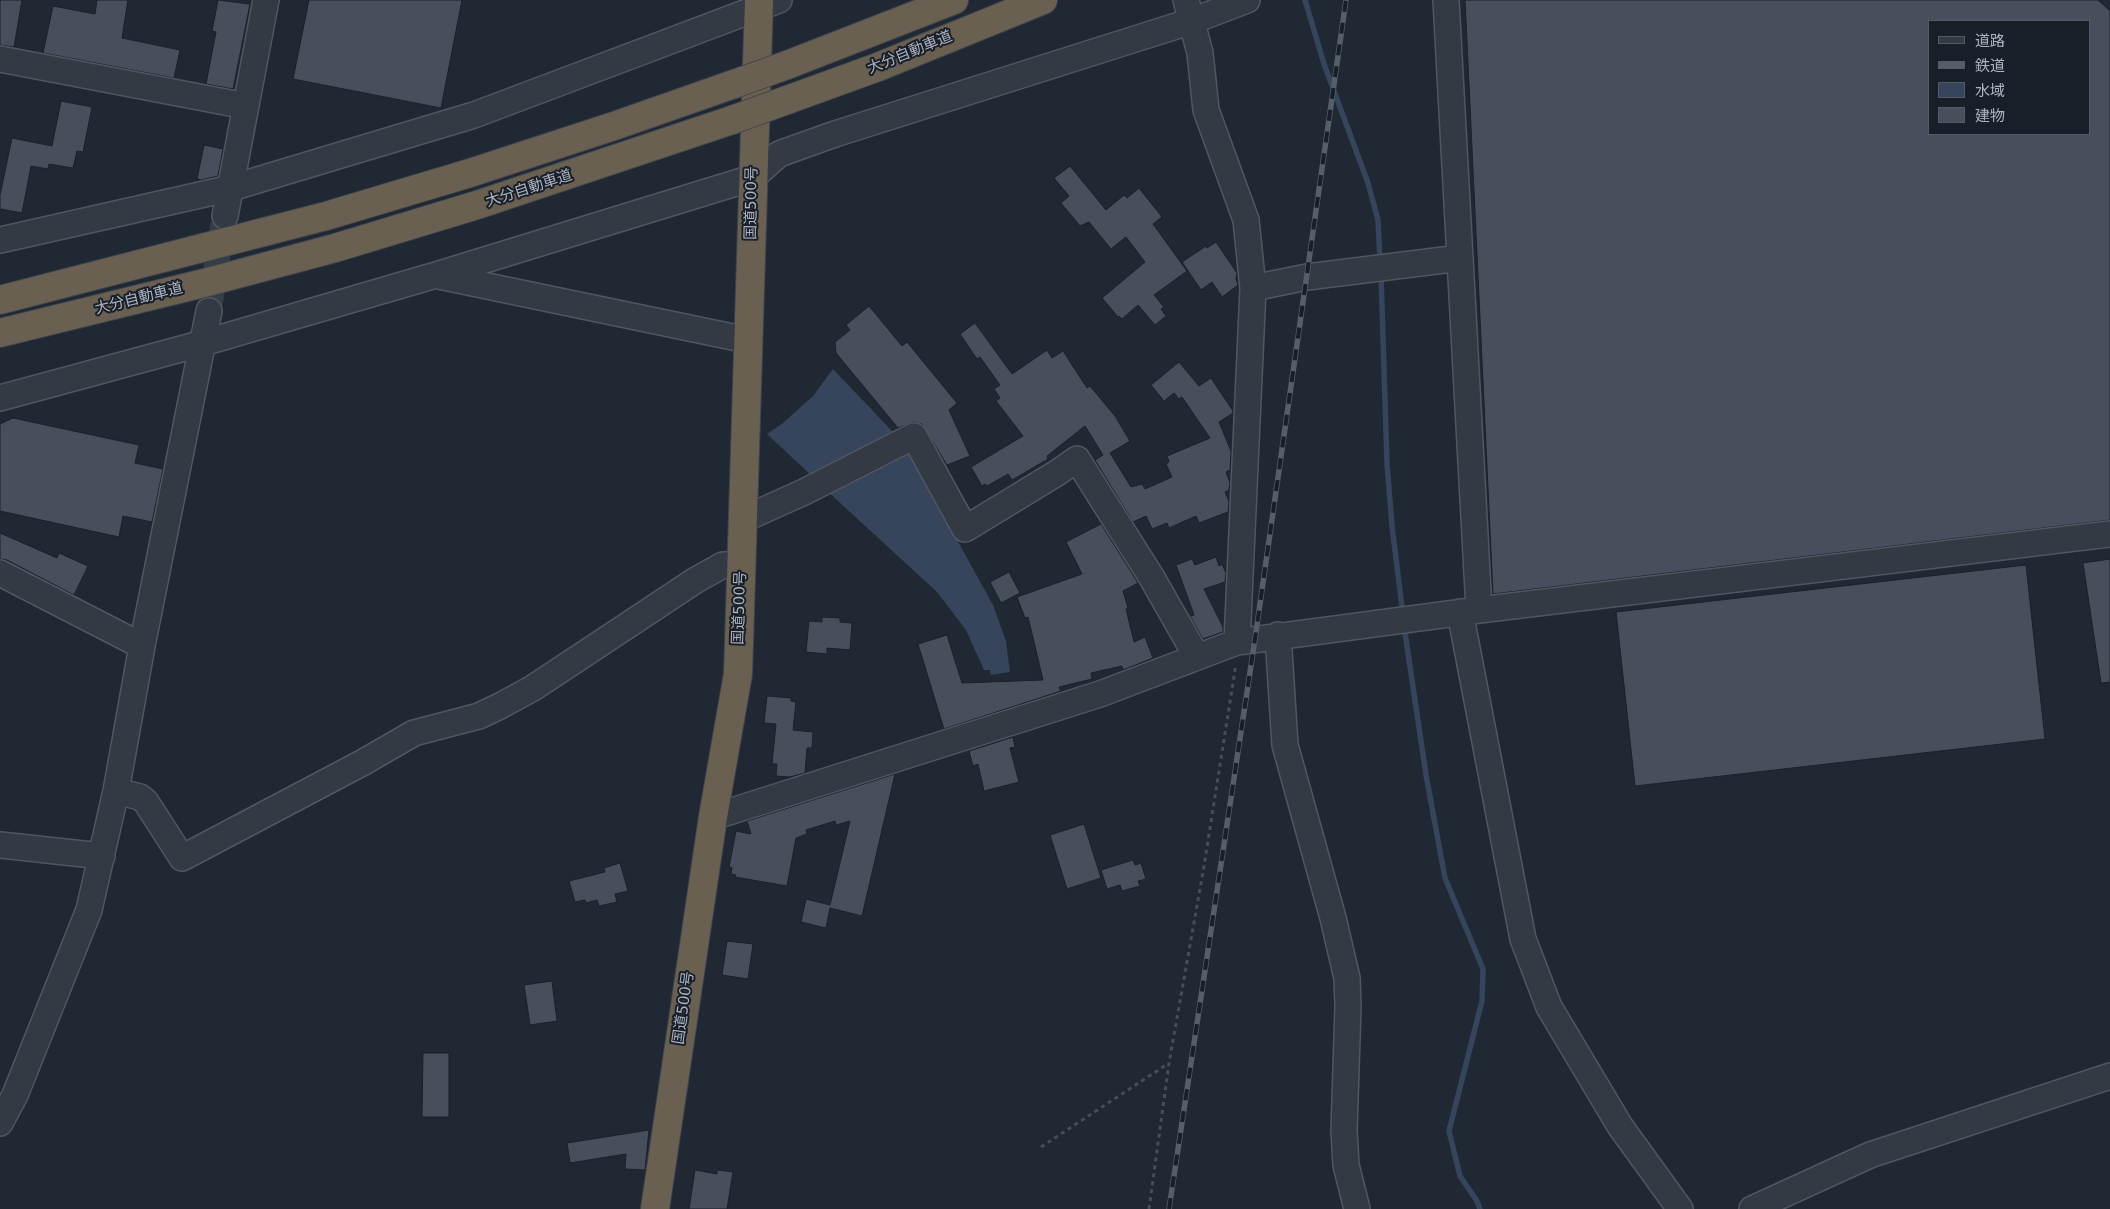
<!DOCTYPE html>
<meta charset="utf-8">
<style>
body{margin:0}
#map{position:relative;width:2110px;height:1209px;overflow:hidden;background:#202833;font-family:"DejaVu Sans","Noto Sans JP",sans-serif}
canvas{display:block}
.legend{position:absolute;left:1928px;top:20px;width:162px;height:115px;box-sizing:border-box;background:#191f28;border:1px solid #545b65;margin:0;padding:6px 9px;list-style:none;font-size:15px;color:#adb4c1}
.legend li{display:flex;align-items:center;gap:10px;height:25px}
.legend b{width:25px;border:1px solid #545b65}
</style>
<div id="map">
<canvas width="2110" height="1209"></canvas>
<ul class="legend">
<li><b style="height:6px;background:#333a44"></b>道路</li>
<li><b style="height:6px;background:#555e6b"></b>鉄道</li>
<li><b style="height:14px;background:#36455b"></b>水域</li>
<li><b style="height:14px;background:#474f5d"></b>建物</li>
</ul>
</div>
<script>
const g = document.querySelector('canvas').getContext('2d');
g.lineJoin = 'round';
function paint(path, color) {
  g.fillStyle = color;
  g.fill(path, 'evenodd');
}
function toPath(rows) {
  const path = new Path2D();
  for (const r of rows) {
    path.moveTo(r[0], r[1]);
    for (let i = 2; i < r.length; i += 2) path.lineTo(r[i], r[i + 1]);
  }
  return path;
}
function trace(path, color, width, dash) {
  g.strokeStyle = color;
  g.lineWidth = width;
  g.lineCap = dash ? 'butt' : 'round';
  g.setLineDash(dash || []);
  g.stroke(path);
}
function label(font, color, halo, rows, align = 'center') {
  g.font = font + ' "DejaVu Sans","Noto Sans JP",sans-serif';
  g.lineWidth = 4;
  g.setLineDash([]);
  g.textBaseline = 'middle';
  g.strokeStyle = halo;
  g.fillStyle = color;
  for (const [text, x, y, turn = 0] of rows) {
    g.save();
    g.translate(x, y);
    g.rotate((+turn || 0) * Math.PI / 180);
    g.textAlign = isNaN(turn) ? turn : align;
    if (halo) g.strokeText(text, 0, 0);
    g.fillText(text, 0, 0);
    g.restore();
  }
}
const water = toPath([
 [833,369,894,433,813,477,767,434,783,423,813,396],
 [909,453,993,605,1006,641,1010,672,991,675,990,670,984,670,966,630,937,592,825,489]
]);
const stream = toPath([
 [1305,0,1324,64,1368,183,1378,220,1380,261],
 [1381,275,1387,464,1392,526,1403,615],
 [1404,626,1426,775,1445,878,1483,969,1482,1001,1449,1131,1460,1176,1477,1201,1480,1209]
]);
const building = toPath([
 [0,0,22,0,14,47,0,45,0,0],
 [97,0,128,0,122,38,180,50,174,78,43,53,53,6,95,14,97,0],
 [218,0,250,4,233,89,206,84,216,32,212,31,218,0],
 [309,0,462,0,441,108,293,79,309,0],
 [1465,0,2098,0,2110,11,2110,520,1493,594,1465,0],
 [1929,21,2089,21,2089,134,1929,134,1929,21],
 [61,101,92,107,83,152,77,151,73,168,49,164,48,169,31,166,22,213,0,209,0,195,12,138,52,146,61,101],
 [204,145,223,149,218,176,201,180,197,179,204,145],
 [1070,166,1106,210,1124,195,1127,198,1139,188,1162,217,1153,224,1187,271,1154,295,1164,307,1161,309,1166,316,1155,325,1138,305,1122,319,1119,316,1118,317,1102,298,1145,262,1126,237,1111,249,1089,222,1080,226,1061,203,1069,196,1054,178,1070,166],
 [1216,242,1237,273,1236,279,1238,285,1222,297,1212,282,1201,290,1182,262,1206,246,1207,248,1216,242],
 [869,306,902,346,907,342,957,403,949,410,970,456,947,465,922,424,914,422,898,428,836,353,835,342,850,330,846,325,869,306],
 [975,323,1012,374,1047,350,1052,358,1063,351,1087,388,1090,386,1115,416,1130,441,1110,453,1131,487,1142,484,1145,489,1172,477,1166,464,1169,462,1167,456,1210,438,1182,397,1179,399,1174,393,1164,401,1151,385,1179,362,1199,386,1211,378,1233,411,1233,413,1219,422,1231,451,1230,470,1226,472,1230,483,1229,490,1225,492,1229,502,1228,512,1199,523,1196,516,1169,528,1167,523,1152,529,1146,516,1133,522,1095,460,1103,455,1085,426,1047,456,1048,459,1019,476,1012,480,1008,474,987,486,985,484,982,486,971,467,1023,436,996,401,1000,398,994,389,1000,385,980,357,977,359,960,334,975,323],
 [13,418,139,445,135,463,163,469,152,522,123,516,119,537,0,511,0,424,13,418],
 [1101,524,1138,583,1123,591,1128,608,1126,609,1134,642,1145,637,1153,658,1123,670,1122,666,1091,673,1092,679,1059,687,1061,691,944,729,918,644,947,635,962,683,1043,680,1028,617,1025,618,1017,597,1082,574,1066,542,1101,524],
 [0,533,57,558,59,553,88,566,74,595,7,560,0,559,0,533],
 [1216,557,1219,566,1222,564,1226,573,1225,582,1204,589,1223,627,1223,632,1203,639,1190,616,1194,615,1176,565,1192,559,1195,565,1216,557],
 [2110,559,2110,682,2101,683,2083,563,2110,559],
 [2026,565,2045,739,1635,786,1616,612,2026,565],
 [1009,572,1020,593,1001,603,990,582,1009,572],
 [822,617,840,618,840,622,852,623,850,650,827,648,827,654,806,652,809,621,822,622,822,617],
 [767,696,791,698,791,701,796,702,793,730,813,732,812,748,807,748,805,773,790,777,776,776,777,764,772,764,776,724,764,723,767,696],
 [1013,737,1015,747,1010,748,1019,782,984,791,978,764,973,766,969,751,1013,737],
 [895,774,862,916,830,908,826,928,801,922,806,899,830,905,850,821,836,825,835,821,806,830,807,834,796,838,787,886,735,877,736,875,731,874,732,868,729,867,736,831,751,834,747,821,895,774],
 [1084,824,1101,878,1067,889,1050,835,1084,824],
 [1133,860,1135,865,1141,863,1146,879,1138,881,1140,886,1122,891,1120,885,1107,889,1101,870,1133,860],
 [620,863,628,891,615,894,617,902,599,906,597,900,586,903,585,900,575,902,569,881,605,872,604,868,620,863],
 [727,941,753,944,748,979,722,975,727,941],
 [552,981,557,1021,530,1025,524,985,552,981],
 [423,1053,449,1053,449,1117,422,1117,423,1053],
 [649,1130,645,1170,625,1169,626,1154,570,1163,567,1143,649,1130],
 [695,1170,717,1174,717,1170,733,1172,727,1209,689,1209,695,1170]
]);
const minorTunnel = toPath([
 [209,311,223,224]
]);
const path = toPath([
 [1041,1147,1169,1063],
 [1149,1209,1169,1063,1203,872,1236,664]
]);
const minor = toPath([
 [1186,0,1200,53,1206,110,1246,220,1253,288,1237,642],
 [1446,0,1479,610],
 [0,59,246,106],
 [225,216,266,0],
 [0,240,231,188,474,115,779,0],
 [439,276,747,340],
 [1253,288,1307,277,1460,258],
 [0,398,203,343,436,275,752,178,779,154,835,134,1192,21,1247,0],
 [744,519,804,492,914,436,965,529,1057,473,1077,459,1152,578,1197,657],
 [0,573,142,646],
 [1460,612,1523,939,1549,1007,1620,1126,1680,1209],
 [1278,635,1285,745,1333,918,1347,978,1348,1006,1344,1131,1346,1165,1357,1209],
 [116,791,140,797,146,802,182,858,362,763,414,733,479,716,500,706,533,688,696,580,723,565,742,564],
 [713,817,1100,694,1237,642,1479,610,2110,534],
 [0,845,102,856],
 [0,1123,15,1095,89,910,116,791,142,646,209,311],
 [1752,1209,1870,1155,2110,1076]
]);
const highway = toPath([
 [787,65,954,0],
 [787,100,878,67,1043,0],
 [0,300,326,216,470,173,614,126,734,84],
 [0,333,204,283,335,248,477,205,732,120],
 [655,1209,713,817,738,674,759,0]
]);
const rail = toPath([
 [1169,1209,1255,639,1346,0]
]);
const highwayBridge = toPath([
 [734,84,787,65],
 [732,120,787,100]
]);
const streetNames = [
 ["大分自動車道",910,53,-22],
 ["大分自動車道",529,189,-18],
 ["国道500号",752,203,-89],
 ["大分自動車道",139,299,-14],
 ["国道500号",740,608,-88],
 ["国道500号",684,1008,-82]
];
paint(water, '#36455b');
trace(stream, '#36455b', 5.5);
paint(building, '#474f5d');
trace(building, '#1b212a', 1);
trace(minorTunnel, '#353d48', 25, [25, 12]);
trace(minor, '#515762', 28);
trace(highway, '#3e444e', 30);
trace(path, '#415154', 3, [4, 4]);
trace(minor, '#333a44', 25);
trace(highway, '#696051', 28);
trace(rail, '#555e6b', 5.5);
trace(rail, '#191f28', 4, [11]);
trace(highwayBridge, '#3e444e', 30, []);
trace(highwayBridge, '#696051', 28);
label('15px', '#adb4c1', '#191f28', streetNames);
</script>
